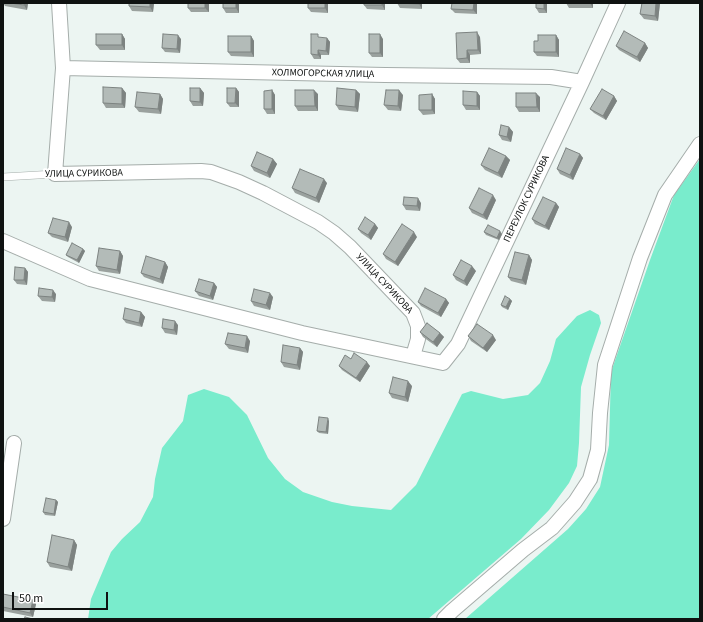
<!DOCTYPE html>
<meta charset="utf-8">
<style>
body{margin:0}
#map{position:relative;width:703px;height:622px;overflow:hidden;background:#ecf5f2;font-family:"Source Sans 3",sans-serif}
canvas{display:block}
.frame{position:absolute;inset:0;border:4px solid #0f1211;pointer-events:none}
.scale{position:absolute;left:12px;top:592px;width:96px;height:18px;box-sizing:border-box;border:2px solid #0f1211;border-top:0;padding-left:5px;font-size:12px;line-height:14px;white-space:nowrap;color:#0f1211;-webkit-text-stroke:3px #fff;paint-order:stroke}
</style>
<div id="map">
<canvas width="703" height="622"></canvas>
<div class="frame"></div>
<div class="scale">50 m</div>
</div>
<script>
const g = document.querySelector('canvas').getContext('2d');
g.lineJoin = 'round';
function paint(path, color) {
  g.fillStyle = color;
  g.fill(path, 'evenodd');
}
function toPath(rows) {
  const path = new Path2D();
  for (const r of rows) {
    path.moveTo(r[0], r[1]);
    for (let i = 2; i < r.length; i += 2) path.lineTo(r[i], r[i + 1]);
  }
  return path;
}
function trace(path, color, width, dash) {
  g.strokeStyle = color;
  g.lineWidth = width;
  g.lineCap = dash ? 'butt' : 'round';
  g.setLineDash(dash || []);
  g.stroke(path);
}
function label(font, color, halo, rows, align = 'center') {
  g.font = font + ' "Source Sans 3",sans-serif';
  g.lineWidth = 4;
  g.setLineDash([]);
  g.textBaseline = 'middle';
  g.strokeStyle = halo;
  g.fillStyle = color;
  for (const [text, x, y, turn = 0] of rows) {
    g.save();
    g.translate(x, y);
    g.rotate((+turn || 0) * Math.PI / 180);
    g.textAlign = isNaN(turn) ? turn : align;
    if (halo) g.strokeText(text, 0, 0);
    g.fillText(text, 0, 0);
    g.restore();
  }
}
const green = toPath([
 [700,159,700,619,465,619,568,529,586,509,600,487,609,445,611,372,650,260,674,195],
 [590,310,599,315,601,323,590,355,581,387,579,443,577,466,569,483,549,510,521,539,428,619,88,619,91,599,111,552,122,539,140,522,153,497,155,479,162,448,183,421,188,395,204,389,229,397,247,415,268,458,285,479,303,492,332,502,352,506,391,510,416,485,462,394,471,391,503,399,528,395,540,383,550,361,556,339,577,316]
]);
const service = toPath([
 [3,177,55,174]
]);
const minor = toPath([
 [59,3,63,68,55,174,201,171,211,172,239,182,263,193,318,222,334,233,350,247,413,313,418,326,418,339,413,356],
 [63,68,385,75,551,77,582,82],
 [3,241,90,279,302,333,443,363,458,344,582,82,618,3],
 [3,519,14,443],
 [444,619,452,611,523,550,552,528,575,502,590,479,598,450,600,413,605,365,640,258,665,195,700,144]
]);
const wall = toPath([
 [3,3,28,3,27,10,5,6],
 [129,3,154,3,153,12,132,11,129,6],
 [209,3,209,12,191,12,188,8],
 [223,3,239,3,239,13,226,13,223,8],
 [328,3,328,13,311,12,308,8],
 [385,3,385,10,367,9,364,5],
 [397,3,422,3,422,9,400,8],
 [477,3,477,14,455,13,451,9],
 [547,3,547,13,539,13,536,8],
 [566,3,593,3,593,8,569,8],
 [642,3,660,3,658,21,644,19,640,14],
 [122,34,125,39,125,50,100,50,96,45],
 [556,35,559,40,559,57,537,56,534,52,538,41],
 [251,36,254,41,254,57,231,56,228,52],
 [480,37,481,54,470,55,470,63,460,63,457,59],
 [320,38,327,38,330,42,329,55,321,55,321,59,314,59,311,54],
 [181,39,180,53,165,52,162,48],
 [383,39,383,57,372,57,369,53],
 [645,43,648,48,640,62,619,50,616,46],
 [122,88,126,93,125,108,106,108,103,103],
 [200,88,204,93,203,106,193,106,190,101],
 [236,88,239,92,239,107,230,107,227,103],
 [272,90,275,95,275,114,267,114,264,109],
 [356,90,360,94,358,112,339,110,336,105],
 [477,92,480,96,480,110,466,110,463,105],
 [160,94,163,99,161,114,139,112,135,107],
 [318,94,318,111,298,111,295,106],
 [432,94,435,99,435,114,423,115,419,110],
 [403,95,401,111,388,110,384,105],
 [614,96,617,101,606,120,594,113,590,109],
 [540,97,540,112,519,112,516,107],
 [509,127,513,132,511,142,502,140,499,135],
 [580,154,583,158,573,180,560,174,557,169],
 [506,156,510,160,502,178,485,170,481,165],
 [273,159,277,164,270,178,254,171,251,166],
 [327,183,319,203,295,193,292,188],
 [496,200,487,220,472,213,469,208],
 [421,203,420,211,406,210,403,205],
 [556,203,559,207,549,230,535,224,532,219],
 [375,224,378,228,371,240,361,233,358,229],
 [72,227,68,242,52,237,48,233],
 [484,232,502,234,499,240,486,235],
 [417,237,398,266,386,259,383,254],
 [83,249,85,251,79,263,68,257,66,255],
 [120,251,123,256,120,274,99,271,96,266],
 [529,255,532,260,526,285,511,281,508,277],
 [165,262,168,267,163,284,144,277,141,273],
 [25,268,28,272,27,285,17,284,14,280],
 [476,271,467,286,456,280,453,275],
 [214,283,217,287,213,300,199,296,195,291],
 [56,294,55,302,42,301,38,296],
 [273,297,270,310,254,306,251,301],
 [446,299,449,303,441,317,421,306,418,302],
 [510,299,512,301,508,310,502,307,501,305],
 [141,312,145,317,142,327,126,323,123,319],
 [178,325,177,335,165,333,162,328],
 [420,332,440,333,444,337,437,347,423,337],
 [468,336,496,340,487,352,471,341],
 [250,341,248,353,229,349,225,344],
 [300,348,303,352,300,370,284,367,281,362],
 [351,359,370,366,360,382,342,370,339,366],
 [412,386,408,402,392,398,389,393],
 [329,421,328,434,319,433,317,431],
 [56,500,58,502,55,516,45,515,43,512],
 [74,540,77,545,72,571,50,567,47,562],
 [3,594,33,600,36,604,33,617,3,611]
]);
const shadedWall = toPath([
 [24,3,28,3,27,10,24,5],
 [150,3,154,3,153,12,150,7],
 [205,3,209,3,209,12,205,8],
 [236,3,239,3,239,13,236,8],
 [325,3,328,3,328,13,325,8],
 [382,3,385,3,385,10,382,5],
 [419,3,422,3,422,9,419,4],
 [474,3,477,3,477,14,473,10],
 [544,3,547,3,547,13,544,9],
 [590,3,593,3,593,8],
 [656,3,660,3,658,21,655,16],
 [477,32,480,37,481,54,478,50],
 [122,34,125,39,125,50,122,45],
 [380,34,383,39,383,57,380,53],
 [178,35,181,39,180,53,177,49],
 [556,35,559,40,559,57,556,52],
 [251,36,254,41,254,57,251,52],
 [327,38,330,42,329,55,326,51],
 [645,43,648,48,640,62,637,57],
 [318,50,321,55,321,59,318,55],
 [467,50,470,55,470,63,467,58],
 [122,88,126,93,125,108,122,104],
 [200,88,204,93,203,106,200,102],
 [236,88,239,92,239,107,235,103],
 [272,90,275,95,275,114,272,109],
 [314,90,318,94,318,111,315,106],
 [356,90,360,94,358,112,355,107],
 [399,90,403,95,401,111,398,106],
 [477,92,480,96,480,110,477,106],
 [536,93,540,97,540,112,537,107],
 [160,94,163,99,161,114,158,109],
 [432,94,435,99,435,114,432,110],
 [614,96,617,101,606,120,603,116],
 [509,127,513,132,511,142,507,137],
 [580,154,583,158,573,180,570,175],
 [506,156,510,160,502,178,498,173],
 [273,159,277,164,270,178,267,173],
 [324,179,327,183,319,203,316,198],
 [493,195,496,200,487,220,483,215],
 [418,198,421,203,420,211,417,206],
 [556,203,559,207,549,230,545,226],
 [69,222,72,227,68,242,65,237],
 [375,224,378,228,371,240,368,235],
 [500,231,502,234,499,240,497,238],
 [414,232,417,237,398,266,395,262],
 [83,249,85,251,79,263,77,260],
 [120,251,123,256,120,274,117,270],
 [529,255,532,260,526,285,522,280],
 [165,262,168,267,163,284,160,279],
 [472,266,476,271,467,286,464,281],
 [25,268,28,272,27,285,24,280],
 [214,283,217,287,213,300,210,296],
 [53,290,56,294,55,302,52,297],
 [270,293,273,297,270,310,266,305],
 [446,299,449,303,441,317,438,313],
 [510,299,512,301,508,310,506,307],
 [141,312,145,317,142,327,139,323],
 [175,321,178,325,177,335,174,330],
 [440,333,444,337,437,347,433,342],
 [493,335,496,340,487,352,483,348],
 [247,336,250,341,248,353,245,348],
 [300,348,303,352,300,370,297,365],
 [367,362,370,366,360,382,356,378],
 [408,381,412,386,408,402,405,397],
 [328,418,329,421,328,434,326,432],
 [56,500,58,502,55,516,54,514],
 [74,540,77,545,72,571,68,567],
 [33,600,36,604,33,617,30,613]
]);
const building = toPath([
 [10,3,24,3,24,5,10,3],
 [129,3,150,3,150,7,129,6,129,3],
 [188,3,205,3,205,8,188,8,188,3],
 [223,3,236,3,236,8,223,8,223,3],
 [308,3,325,3,325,8,308,8,308,3],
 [364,3,382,3,382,5,364,5,364,3],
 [397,3,419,3,419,4,397,3],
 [452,3,474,3,473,10,451,9,452,3],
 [536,3,544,3,544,9,536,8,536,3],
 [642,3,656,3,655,16,640,14,642,3],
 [624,31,645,43,637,57,616,46,624,31],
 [477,32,478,50,467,50,467,58,457,59,456,33,477,32],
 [96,34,122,34,122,45,96,45,96,34],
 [163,34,178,35,177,49,162,48,163,34],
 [311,34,318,34,318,37,327,38,326,51,318,50,318,55,311,54,311,34],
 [369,34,380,34,380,53,369,53,369,34],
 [538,35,556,35,556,52,534,52,534,41,538,41,538,35],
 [228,36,251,36,251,52,228,52,228,36],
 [103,87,122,88,122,104,103,103,103,87],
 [190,88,200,88,200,102,190,101,190,88],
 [227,88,236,88,235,103,227,103,227,88],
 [337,88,356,90,355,107,336,105,337,88],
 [602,89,614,96,603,116,590,109,602,89],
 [272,90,272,109,264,109,264,91,272,90],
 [295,90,314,90,315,106,295,106,295,90],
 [386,90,399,90,398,106,384,105,386,90],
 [463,91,477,92,477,106,463,105,463,91],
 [137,92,160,94,158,109,135,107,137,92],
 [516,93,536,93,537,107,516,107,516,93],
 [432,94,432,110,419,110,419,95,432,94],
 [501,125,509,127,507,137,499,135,501,125],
 [489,148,506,156,498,173,481,165,489,148],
 [566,148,580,154,570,175,557,169,566,148],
 [257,152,273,159,267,173,251,166,257,152],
 [300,169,324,179,316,198,292,188,300,169],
 [479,188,493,195,483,215,469,208,479,188],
 [404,197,418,198,417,206,403,205,404,197],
 [543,197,556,203,545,226,532,219,543,197],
 [365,217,375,224,368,235,358,229,365,217],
 [53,218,69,222,65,237,48,233,53,218],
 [402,224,414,232,395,262,383,254,402,224],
 [488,225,500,231,497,238,484,232,488,225],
 [72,243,83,249,77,260,66,255,72,243],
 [99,248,120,251,117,270,96,266,99,248],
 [515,252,529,255,522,280,508,277,515,252],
 [146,256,165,262,160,279,141,273,146,256],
 [461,260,472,266,464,281,453,275,461,260],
 [15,267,25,268,24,280,14,280,15,267],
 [199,279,214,283,210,296,195,291,199,279],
 [39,288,53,290,52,297,38,296,39,288],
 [425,288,446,299,438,313,418,302,425,288],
 [254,289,270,293,266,305,251,301,254,289],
 [505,296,510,299,506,307,501,305,505,296],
 [125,308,141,312,139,323,123,319,125,308],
 [163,319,175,321,174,330,162,328,163,319],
 [427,323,440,333,433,342,420,332,427,323],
 [477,324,493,335,483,348,468,336,477,324],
 [228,333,247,336,245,348,225,344,228,333],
 [283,345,300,348,297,365,281,362,283,345],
 [354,353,367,362,356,378,339,366,345,355,351,359,354,353],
 [393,377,408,381,405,397,389,393,393,377],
 [319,417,328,418,326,432,317,431,319,417],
 [46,498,56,500,54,514,43,512,46,498],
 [52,535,74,540,68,567,47,562,52,535],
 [3,594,33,600,30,613,3,607,3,594],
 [25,617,33,619,24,619,25,617]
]);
const streetNames = [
 ["ХОЛМОГОРСКАЯ УЛИЦА",323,74,1],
 ["УЛИЦА СУРИКОВА",84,174,-1],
 ["ПЕРЕУЛОК СУРИКОВА",527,199,-65],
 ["УЛИЦА СУРИКОВА",384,284,47]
];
paint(green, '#79eccc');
trace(service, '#a5adaa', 8);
trace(minor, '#a5adaa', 16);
trace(service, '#fff', 7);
trace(minor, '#fff', 14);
paint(wall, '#9aa19e');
paint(shadedWall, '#7d8381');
paint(building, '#b3bbb8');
trace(building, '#7d8381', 1);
label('10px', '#0f1211', '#fff', streetNames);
</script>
